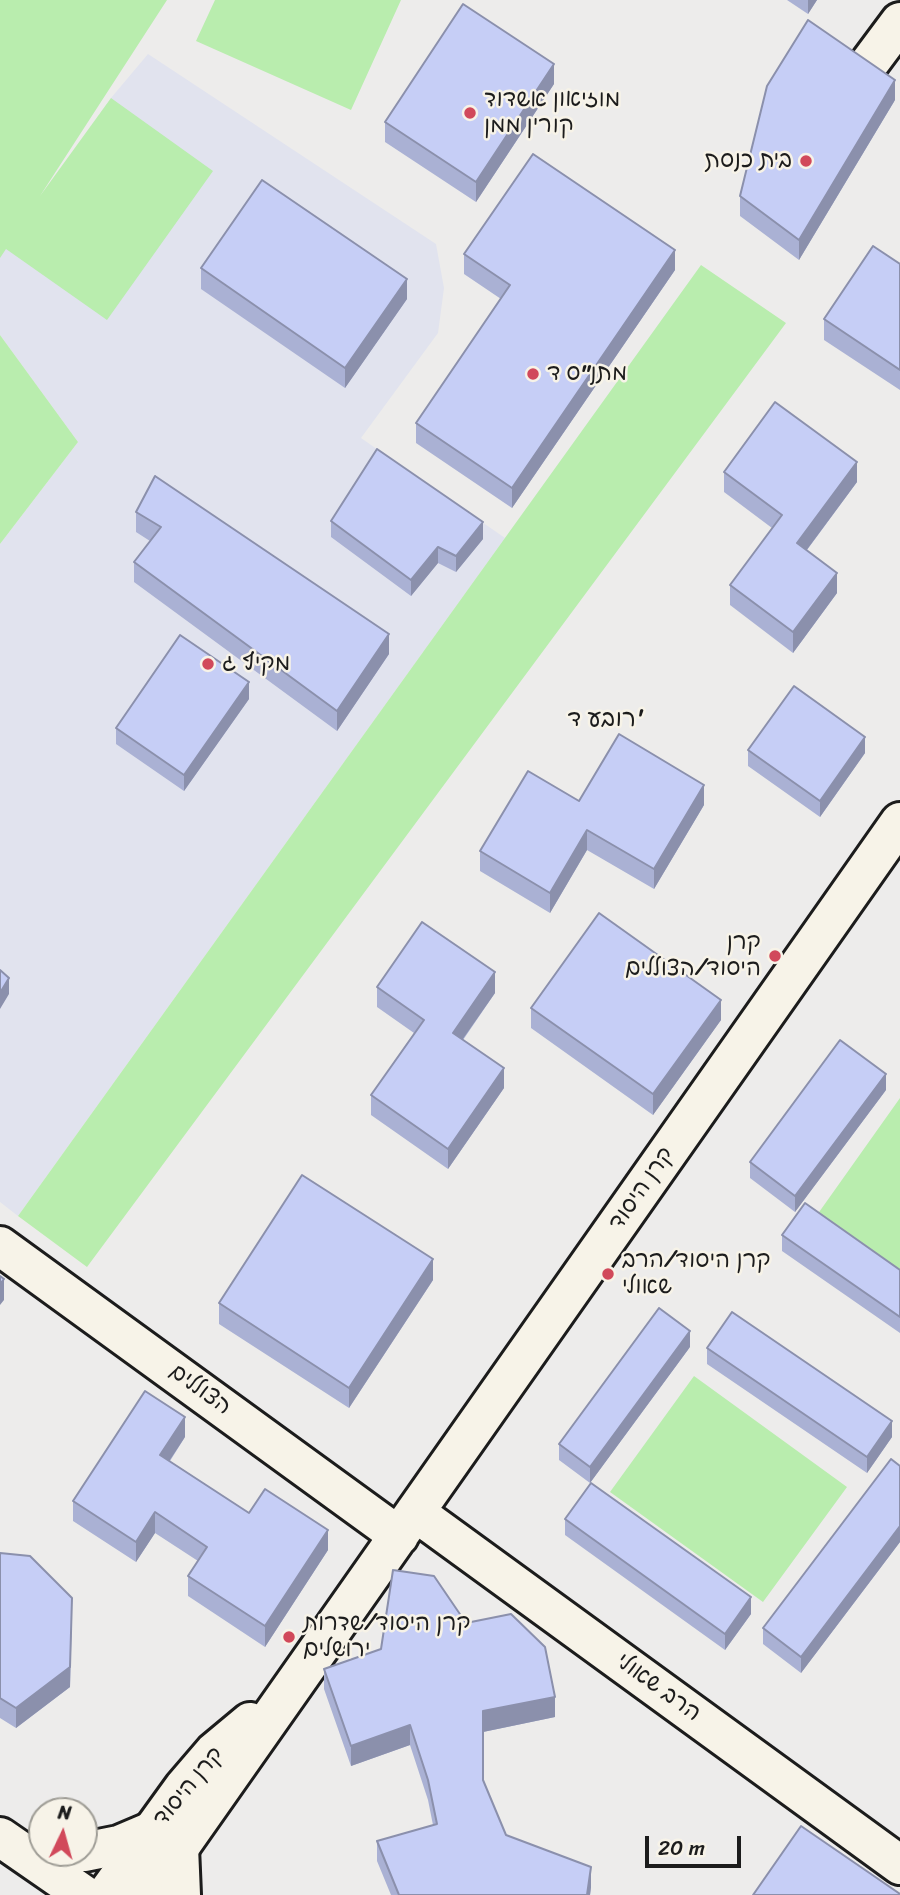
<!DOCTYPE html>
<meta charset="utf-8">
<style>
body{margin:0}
#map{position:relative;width:900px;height:1895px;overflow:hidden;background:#edeceb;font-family:Sriracha,sans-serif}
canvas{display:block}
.north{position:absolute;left:28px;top:1797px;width:70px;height:70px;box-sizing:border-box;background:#f7f3e8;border:2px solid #9f9d96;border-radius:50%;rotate:5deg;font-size:19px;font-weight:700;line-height:28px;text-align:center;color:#1c1c1c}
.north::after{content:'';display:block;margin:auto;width:24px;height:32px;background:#d1495b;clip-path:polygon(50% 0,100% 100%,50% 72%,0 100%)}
.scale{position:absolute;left:645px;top:1836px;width:96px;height:32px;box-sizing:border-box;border:4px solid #1c1c1c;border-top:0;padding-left:9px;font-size:21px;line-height:24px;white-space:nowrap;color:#1c1c1c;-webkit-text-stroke:5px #f7f3e8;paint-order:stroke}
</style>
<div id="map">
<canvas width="900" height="1895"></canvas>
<div class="north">N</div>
<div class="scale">20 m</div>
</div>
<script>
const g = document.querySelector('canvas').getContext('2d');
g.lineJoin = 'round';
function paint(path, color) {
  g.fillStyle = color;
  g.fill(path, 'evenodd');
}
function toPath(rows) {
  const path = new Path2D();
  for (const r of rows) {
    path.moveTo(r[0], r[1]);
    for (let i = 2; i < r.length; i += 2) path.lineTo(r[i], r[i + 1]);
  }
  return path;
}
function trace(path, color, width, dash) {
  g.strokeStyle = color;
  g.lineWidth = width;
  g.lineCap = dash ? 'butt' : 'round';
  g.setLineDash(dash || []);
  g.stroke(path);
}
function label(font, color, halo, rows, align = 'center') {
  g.font = font + ' Sriracha,"Playpen Sans Hebrew",sans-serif';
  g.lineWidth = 5;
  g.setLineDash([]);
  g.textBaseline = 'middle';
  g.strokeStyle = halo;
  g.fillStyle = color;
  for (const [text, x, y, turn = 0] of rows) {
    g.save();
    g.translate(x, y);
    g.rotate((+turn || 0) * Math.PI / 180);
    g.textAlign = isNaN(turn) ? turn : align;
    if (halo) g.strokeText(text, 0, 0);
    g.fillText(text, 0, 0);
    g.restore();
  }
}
const built = toPath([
 [148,54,436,244,444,288,438,333,361,438,505,538,18,1216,0,1202,0,544,78,442,0,335,0,255,111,98]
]);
const green = toPath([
 [0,0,167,0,40,196,111,98,213,171,107,320,6,249,0,258],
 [215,0,401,0,351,110,196,41],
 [701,265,786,323,87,1267,18,1216],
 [0,335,78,442,0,544],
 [900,1098,900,1274,817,1215],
 [694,1376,847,1487,763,1602,610,1492]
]);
const minor = toPath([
 [865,69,900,22],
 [0,1246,399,1536],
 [415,1512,900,1865],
 [106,1895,184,1787,214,1752,250,1722],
 [146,1895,900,822]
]);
const major = toPath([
 [0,1837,84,1895],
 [179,1847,181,1895],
 [84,1852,119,1845,152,1831]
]);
const wall = toPath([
 [787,0,817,0,808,14],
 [554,84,476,202,385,142,385,122],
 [895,100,799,260,740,216,740,196],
 [464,254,675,270,512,508,416,443,416,423,501,299,464,274],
 [900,264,900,390,824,340,824,319],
 [201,268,407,299,345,388,201,289],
 [724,472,857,482,807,550,837,593,793,653,730,605,730,585,772,528,724,492],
 [136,512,389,654,337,731,134,582,134,562,150,541,136,532],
 [331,521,483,539,456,572,438,563,411,596,331,537],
 [249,699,184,791,116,744,116,728],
 [748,750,865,753,820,817,748,766],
 [579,801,704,805,654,889,587,850,550,913,480,871,480,851],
 [377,987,495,993,463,1040,504,1088,448,1169,371,1115,371,1095,414,1033,377,1007],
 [531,1008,721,1020,653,1115,531,1028],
 [886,1090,795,1212,750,1178,750,1162],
 [782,1235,900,1270,900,1333,782,1251],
 [433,1280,349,1408,219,1324,219,1303],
 [690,1347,590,1483,559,1460,559,1444],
 [707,1348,892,1437,867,1473,707,1364],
 [185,1437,170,1461,249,1513,328,1550,265,1647,188,1596,188,1576,198,1561,155,1533,136,1562,73,1521,73,1501],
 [900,1466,900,1542,801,1673,763,1644,763,1628],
 [565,1519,751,1614,725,1650,565,1535],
 [0,1553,72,1618,70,1687,16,1728,0,1718],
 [466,1623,555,1717,483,1732,483,1780,506,1835,591,1887,590,1895,391,1895,377,1861,377,1841,433,1825,428,1800,410,1745,351,1766,324,1689,324,1669]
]);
const shadedWall = toPath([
 [808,0,817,0,808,14],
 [554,64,554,84,476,202,476,182],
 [895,80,895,100,799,260,799,240],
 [675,250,675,270,512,508,512,488],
 [407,279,407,299,345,388,345,368],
 [857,462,857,482,797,563,797,543],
 [483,522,483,539,456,572,456,556],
 [438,547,438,563,411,596,411,580],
 [837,573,837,593,793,653,793,632],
 [389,634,389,654,337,731,337,711],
 [249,682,249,699,184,791,184,775],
 [865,737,865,753,820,817,820,801],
 [704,785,704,805,654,889,654,869],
 [587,830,587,850,550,913,550,893],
 [495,972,495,993,453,1053,453,1033],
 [9,978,9,994,0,1009,0,993],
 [721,1000,721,1020,653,1115,653,1094],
 [504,1068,504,1088,448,1169,448,1149],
 [886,1074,886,1090,795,1212,795,1196],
 [433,1259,433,1280,349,1408,349,1388],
 [4,1279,4,1300,0,1305,0,1284],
 [690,1331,690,1347,590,1483,590,1467],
 [185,1417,185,1437,160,1475,160,1455],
 [892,1421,892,1437,867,1473,867,1457],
 [155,1512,155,1533,136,1562,136,1542],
 [900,1526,900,1542,801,1673,801,1657],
 [328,1530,328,1550,265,1647,265,1626],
 [751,1597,751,1614,725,1650,725,1634],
 [72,1598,70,1687,16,1728,16,1708],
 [555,1697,555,1717,483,1732,483,1711],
 [410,1725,410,1745,351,1766,351,1746],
 [591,1867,591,1887,590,1895,587,1895]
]);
const building = toPath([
 [463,4,554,64,476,182,385,122,463,4],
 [808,20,895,80,799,240,740,196,767,86,808,20],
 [533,154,675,250,512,488,416,423,510,285,464,254,533,154],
 [262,180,407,279,345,368,201,268,262,180],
 [873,246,900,264,900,370,824,319,873,246],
 [775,402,857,462,797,543,837,573,793,632,730,585,782,515,724,472,775,402],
 [377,449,483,522,456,556,438,547,411,580,331,521,377,449],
 [155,476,389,634,337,711,134,562,161,527,136,512,155,476],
 [180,635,249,682,184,775,116,728,180,635],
 [794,686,865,737,820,801,748,750,794,686],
 [619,734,704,785,654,869,587,830,550,893,480,851,528,771,579,801,619,734],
 [599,913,721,1000,653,1094,531,1008,599,913],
 [422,922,495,972,453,1033,504,1068,448,1149,371,1095,424,1020,377,987,422,922],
 [0,970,9,978,0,993,0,970],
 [840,1040,886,1074,795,1196,750,1162,840,1040],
 [302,1175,433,1259,349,1388,219,1303,302,1175],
 [805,1203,900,1270,900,1317,782,1235,805,1203],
 [0,1276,4,1279,0,1284,0,1276],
 [659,1308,690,1331,590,1467,559,1444,659,1308],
 [732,1312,892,1421,867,1457,707,1348,732,1312],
 [145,1391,185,1417,160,1455,249,1513,265,1489,328,1530,265,1626,188,1576,207,1547,155,1512,136,1542,73,1501,145,1391],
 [891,1459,900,1466,900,1526,801,1657,763,1628,891,1459],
 [591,1483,751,1597,725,1634,565,1519,591,1483],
 [0,1553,30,1556,72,1598,70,1667,16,1708,0,1698,0,1553],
 [393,1570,434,1576,466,1623,511,1614,545,1647,555,1697,483,1711,483,1780,506,1835,591,1867,587,1895,399,1895,377,1841,437,1824,428,1780,410,1725,351,1746,324,1669,381,1649,393,1570],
 [801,1826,900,1894,900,1895,753,1895,801,1826]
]);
const markers = [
 [470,113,7,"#d1495b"],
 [806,161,7,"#d1495b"],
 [533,374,7,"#d1495b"],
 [208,664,7,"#d1495b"],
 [775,956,7,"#d1495b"],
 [608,1274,7,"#d1495b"],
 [289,1637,7,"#d1495b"]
];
const poiNames = [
 ["מוזיאון אשדוד",484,100],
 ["קורין ממן",484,126],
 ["בית כנסת",792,161,"right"],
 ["מתנ\"ס ד",547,374],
 ["מקיף ג",222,664],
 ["קרן",761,943,"right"],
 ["היסוד/הצוללים",761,969,"right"],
 ["קרן היסוד/הרב",622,1261],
 ["שאולי",622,1287],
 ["קרן היסוד/שדרות",303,1624],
 ["ירושלים",303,1650]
];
const streetNames = [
 ["קרן היסוד",642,1189,-55],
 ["הצוללים",200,1390,36],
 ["הרב שאולי",658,1688,36],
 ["קרן היסוד",189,1787,-50]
];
const neighbourhoodNames = [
 ["רובע ד'",606,720]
];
paint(built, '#e1e3ee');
paint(green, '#b9edae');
trace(minor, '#1c1c1c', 44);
trace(major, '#1c1c1c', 44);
trace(minor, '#f7f3e8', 38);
trace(major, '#f7f3e8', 38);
paint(wall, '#aab1d4');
paint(shadedWall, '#8b90ac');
paint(building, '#c6cef6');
trace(building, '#8b90ac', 2);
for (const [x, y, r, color] of markers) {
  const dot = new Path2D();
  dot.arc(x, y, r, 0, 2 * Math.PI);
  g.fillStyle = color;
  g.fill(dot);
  trace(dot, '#f7f3e8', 2.5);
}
label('23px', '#1c1c1c', '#f7f3e8', poiNames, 'left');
label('23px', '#1c1c1c', '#f7f3e8', streetNames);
label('24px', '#1c1c1c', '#f7f3e8', neighbourhoodNames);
</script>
